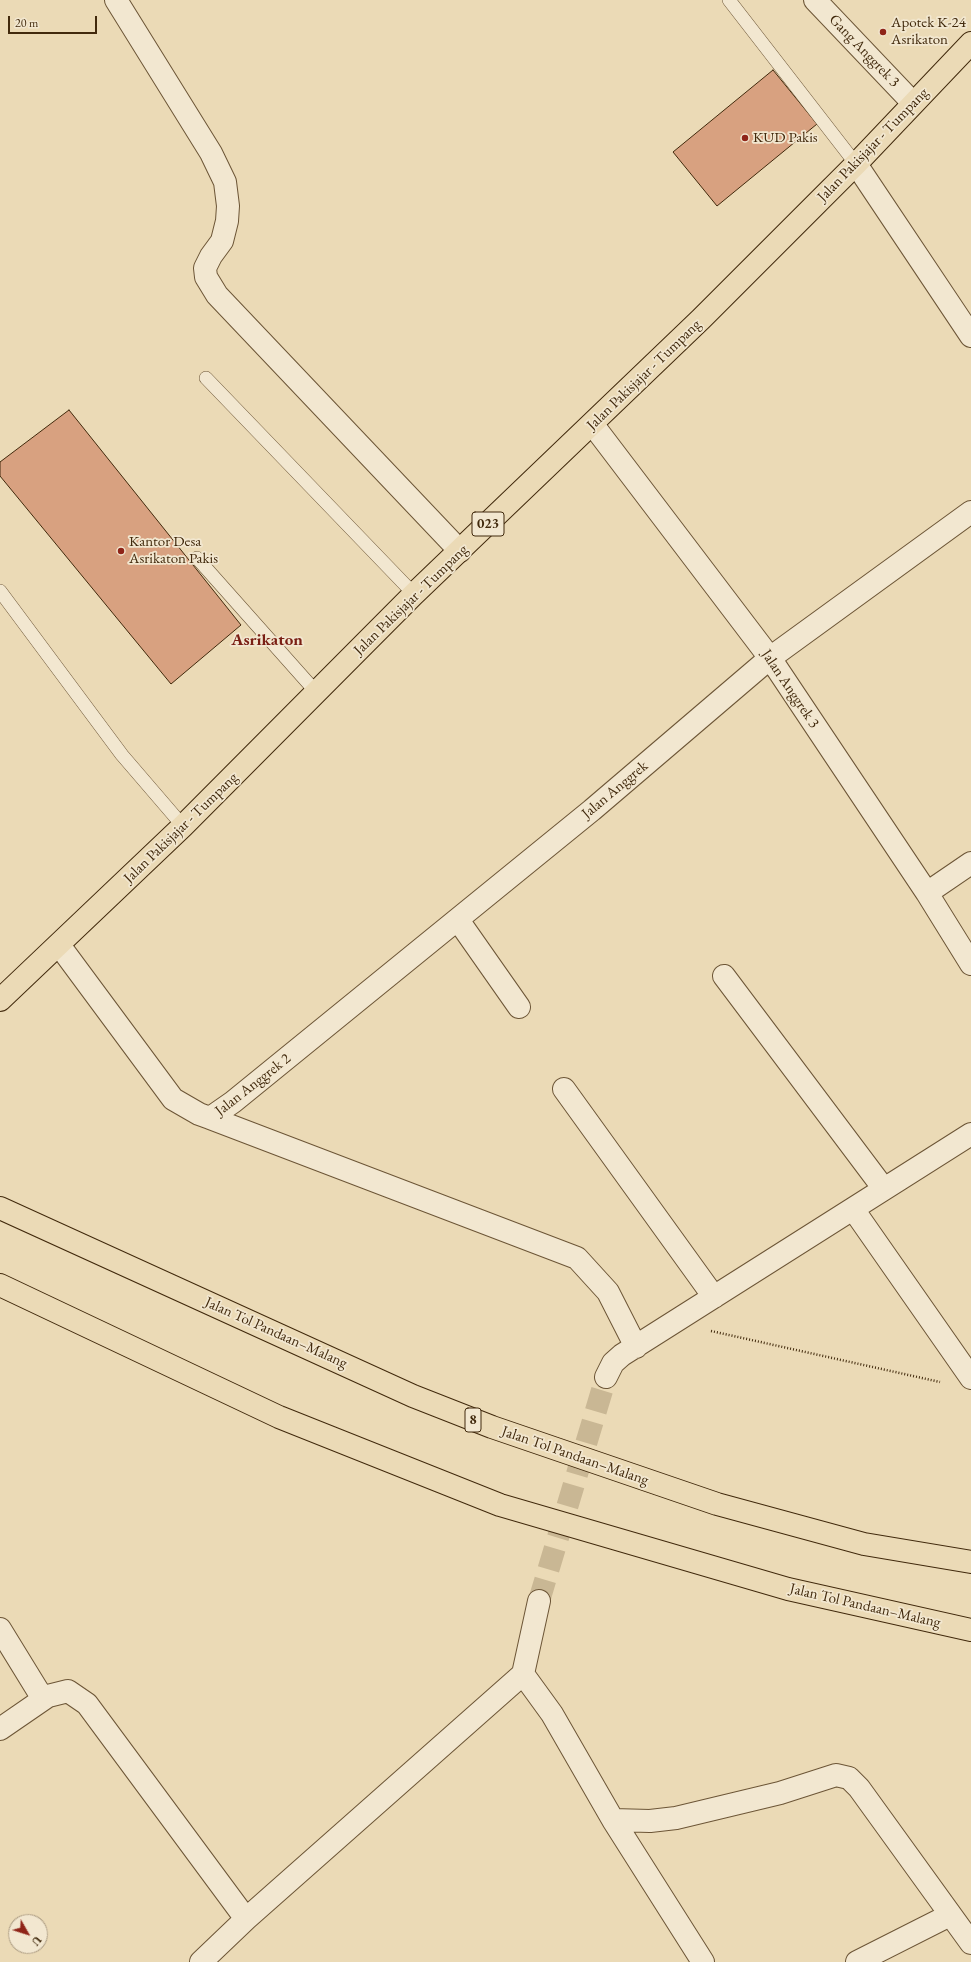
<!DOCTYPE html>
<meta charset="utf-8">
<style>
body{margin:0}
#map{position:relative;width:971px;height:1962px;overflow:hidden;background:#ebdab6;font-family:"EB Garamond",serif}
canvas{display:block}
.north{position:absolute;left:8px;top:1914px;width:40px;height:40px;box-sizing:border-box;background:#f2e7d0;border:1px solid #ab9b82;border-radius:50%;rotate:129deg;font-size:11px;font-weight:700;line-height:16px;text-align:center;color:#41290c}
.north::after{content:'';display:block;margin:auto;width:14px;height:18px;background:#8f2418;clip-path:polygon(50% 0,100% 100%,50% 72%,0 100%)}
.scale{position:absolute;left:8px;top:16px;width:89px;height:18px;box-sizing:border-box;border:2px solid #41290c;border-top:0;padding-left:5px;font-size:12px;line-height:14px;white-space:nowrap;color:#41290c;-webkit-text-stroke:3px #f2e7d0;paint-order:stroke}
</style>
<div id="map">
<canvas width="971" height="1962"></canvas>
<div class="north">U</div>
<div class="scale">20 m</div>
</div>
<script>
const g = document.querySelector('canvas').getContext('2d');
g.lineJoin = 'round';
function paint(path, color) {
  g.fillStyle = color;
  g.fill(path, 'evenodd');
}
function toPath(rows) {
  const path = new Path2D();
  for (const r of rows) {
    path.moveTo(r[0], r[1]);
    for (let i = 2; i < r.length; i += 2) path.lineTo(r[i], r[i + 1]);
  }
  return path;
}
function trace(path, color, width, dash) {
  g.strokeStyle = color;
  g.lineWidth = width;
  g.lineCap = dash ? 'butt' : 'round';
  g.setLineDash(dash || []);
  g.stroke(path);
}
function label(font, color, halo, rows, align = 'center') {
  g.font = font + ' "EB Garamond",serif';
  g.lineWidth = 3.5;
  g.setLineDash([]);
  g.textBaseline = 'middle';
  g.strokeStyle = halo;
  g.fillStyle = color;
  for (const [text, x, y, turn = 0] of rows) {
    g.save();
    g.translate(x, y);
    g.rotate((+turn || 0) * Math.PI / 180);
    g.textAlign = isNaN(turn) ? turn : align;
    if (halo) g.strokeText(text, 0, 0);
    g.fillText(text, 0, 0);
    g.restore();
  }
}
const building = toPath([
 [773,70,817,124,717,206,673,152,773,70],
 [69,410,241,625,171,684,0,476,0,462,69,410]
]);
const minorTunnel = toPath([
 [539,1601,606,1377]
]);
const path = toPath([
 [711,1331,940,1382]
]);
const service = toPath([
 [729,0,856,164],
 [206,378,414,594],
 [197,558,317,693],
 [0,591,122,755,183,826]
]);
const minor = toPath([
 [116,0,211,153,225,182,228,206,227,221,222,241,211,256,205,268,206,277,217,295,460,551],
 [815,0,913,103],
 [856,164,971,336],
 [593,425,770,658,927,893,971,964],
 [927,893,971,863],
 [458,920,519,1007],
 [59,945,173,1099,199,1114,210,1118,233,1102,592,810,770,658,971,512],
 [724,976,884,1189],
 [564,1089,714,1297],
 [210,1118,577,1258,608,1292,636,1347],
 [853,1209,971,1378],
 [606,1377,613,1363,622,1355,971,1134],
 [0,1629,43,1699],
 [523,1674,552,1714,613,1820,650,1821,676,1818,780,1793,836,1775,849,1778,859,1788,971,1943],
 [0,1729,48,1696,68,1691,87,1704,246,1919],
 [613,1820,703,1962],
 [201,1962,246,1919,523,1674,539,1601],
 [857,1962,950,1915]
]);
const primary = toPath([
 [0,1000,183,826,414,594,701,319,856,164,971,43]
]);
const motorway = toPath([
 [0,1208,413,1396,492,1427,717,1504,864,1544,971,1562],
 [0,1285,279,1417,500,1505,788,1589,971,1630]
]);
const markers = [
 [883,32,4,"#8f2418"],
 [745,138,4,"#8f2418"],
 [121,551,4,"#8f2418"]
];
const shields = [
 [488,524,32],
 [473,1420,16]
];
const shieldNames = [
 ["023",488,524],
 ["8",473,1420]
];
const poiNames = [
 ["Apotek K-24",891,23],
 ["Asrikaton",891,40],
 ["KUD Pakis",753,138],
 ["Kantor Desa",129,542],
 ["Asrikaton Pakis",129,559]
];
const streetNames = [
 ["Gang Anggrek 3",864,51,46],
 ["Jalan Pakisjajar - Tumpang",873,145,-46],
 ["Jalan Pakisjajar - Tumpang",644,375,-44],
 ["Jalan Pakisjajar - Tumpang",411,600,-44],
 ["Jalan Anggrek 3",790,689,56],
 ["Jalan Anggrek",615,790,-40],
 ["Jalan Pakisjajar - Tumpang",181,828,-44],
 ["Jalan Anggrek 2",253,1085,-38],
 ["Jalan Tol Pandaan–Malang",276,1333,24],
 ["Jalan Tol Pandaan–Malang",575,1456,19],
 ["Jalan Tol Pandaan–Malang",865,1606,13]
];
const quarterNames = [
 ["Asrikaton",267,640]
];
paint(building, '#d8a180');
trace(building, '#41290c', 1);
trace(minorTunnel, '#c9b794', 22, [22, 11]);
trace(service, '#6c5536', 14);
trace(minor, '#6c5536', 24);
trace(primary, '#41290c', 24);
trace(motorway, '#41290c', 24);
trace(path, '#41290c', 2.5, [1, 2]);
trace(service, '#f2e7d0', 13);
trace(minor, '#f2e7d0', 22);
trace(primary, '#ebdab6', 22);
trace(motorway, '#ebdab6', 22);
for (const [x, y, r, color] of markers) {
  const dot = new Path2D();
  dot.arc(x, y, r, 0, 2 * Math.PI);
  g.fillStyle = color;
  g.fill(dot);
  trace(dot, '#f2e7d0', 1.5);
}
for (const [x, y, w] of shields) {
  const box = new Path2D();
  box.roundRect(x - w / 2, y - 12, w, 24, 3);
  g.fillStyle = '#f2e7d0';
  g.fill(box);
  trace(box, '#41290c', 1);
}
label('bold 14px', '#41290c', null, shieldNames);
label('15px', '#41290c', '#f2e7d0', poiNames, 'left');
label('15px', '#41290c', '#f2e7d0', streetNames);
label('bold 17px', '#7a1f14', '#f2e7d0', quarterNames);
</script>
